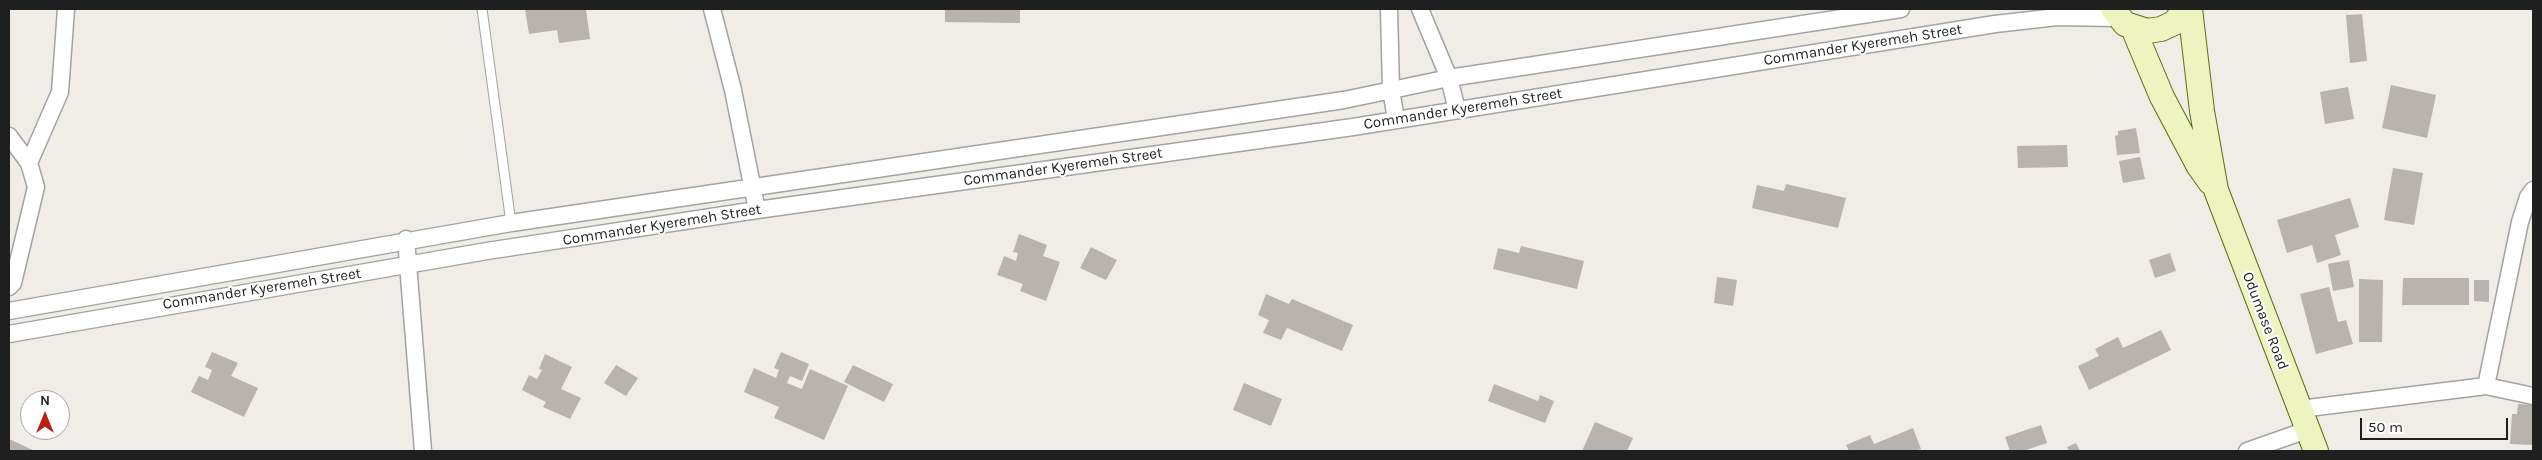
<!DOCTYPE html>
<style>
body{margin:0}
#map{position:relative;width:2542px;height:460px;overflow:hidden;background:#efede6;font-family:Karla,sans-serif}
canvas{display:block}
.frame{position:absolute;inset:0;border:10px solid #1f1f1f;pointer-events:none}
.north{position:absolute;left:20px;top:390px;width:50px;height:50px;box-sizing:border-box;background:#fff;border:1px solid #a5a5a5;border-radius:50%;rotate:0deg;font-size:14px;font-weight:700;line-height:20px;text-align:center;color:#1f1f1f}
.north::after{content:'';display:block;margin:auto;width:18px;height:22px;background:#bc2012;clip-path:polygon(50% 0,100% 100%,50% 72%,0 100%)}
.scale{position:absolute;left:2360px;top:418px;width:148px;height:22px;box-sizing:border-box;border:2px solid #1f1f1f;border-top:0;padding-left:6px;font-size:15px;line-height:18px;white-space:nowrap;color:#1f1f1f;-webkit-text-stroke:4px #fff;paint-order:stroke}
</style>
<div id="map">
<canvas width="2542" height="460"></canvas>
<div class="frame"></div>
<div class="north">N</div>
<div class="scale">50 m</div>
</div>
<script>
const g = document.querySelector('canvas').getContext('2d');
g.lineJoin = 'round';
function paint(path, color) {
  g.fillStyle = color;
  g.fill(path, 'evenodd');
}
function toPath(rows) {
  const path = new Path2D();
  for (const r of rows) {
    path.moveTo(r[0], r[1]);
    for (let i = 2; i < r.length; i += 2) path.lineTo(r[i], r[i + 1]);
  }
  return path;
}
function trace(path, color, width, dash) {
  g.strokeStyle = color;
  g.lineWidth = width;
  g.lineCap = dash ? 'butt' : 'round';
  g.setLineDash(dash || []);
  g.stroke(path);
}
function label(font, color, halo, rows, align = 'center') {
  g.font = font + ' Karla,sans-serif';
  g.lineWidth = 4;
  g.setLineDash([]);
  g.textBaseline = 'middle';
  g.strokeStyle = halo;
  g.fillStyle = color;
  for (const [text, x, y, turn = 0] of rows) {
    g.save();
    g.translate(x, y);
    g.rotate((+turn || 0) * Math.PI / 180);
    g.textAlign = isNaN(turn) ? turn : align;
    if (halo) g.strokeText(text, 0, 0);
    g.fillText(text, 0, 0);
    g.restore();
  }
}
const building = toPath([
 [525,9,586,9,590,39,559,43,557,30,529,34],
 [945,9,1020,9,1020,23,945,22],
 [2362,14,2367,61,2350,63,2346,15],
 [2391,85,2436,95,2427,138,2382,128],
 [2348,87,2354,119,2325,124,2320,92],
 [2136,128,2140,153,2117,155,2115,136,2118,135,2118,131],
 [2067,145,2068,167,2018,168,2017,146],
 [2140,157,2145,179,2123,183,2119,161],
 [2393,168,2423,173,2414,225,2384,220],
 [1786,184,1846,198,1838,228,1752,208,1757,185,1784,191],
 [2350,198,2359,227,2335,235,2341,255,2317,263,2312,245,2287,253,2277,220],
 [1019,234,1047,245,1043,256,1060,262,1046,301,1020,291,1023,284,997,275,1004,256,1016,261,1018,253,1013,252],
 [1521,246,1584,261,1577,289,1493,269,1498,248,1519,253],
 [1091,247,1117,260,1106,280,1080,268],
 [2170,253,2176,271,2155,278,2149,260],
 [2349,260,2354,287,2333,291,2328,264],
 [1717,277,1737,280,1733,306,1714,303],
 [2403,278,2469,278,2469,305,2402,305],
 [2359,279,2383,280,2382,342,2359,342],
 [2474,280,2489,280,2489,302,2474,301],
 [2329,287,2338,322,2346,320,2353,344,2316,354,2300,294],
 [1266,294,1289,304,1292,299,1353,325,1342,351,1287,328,1281,340,1263,333,1269,320,1258,315],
 [2161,330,2171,350,2089,390,2078,366,2099,356,2095,349,2118,337,2123,348],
 [212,352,238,363,231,376,258,388,244,417,191,392,199,376,208,380,212,370,205,367],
 [781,352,809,364,802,381,790,376,787,383,802,389,810,369,848,386,824,440,774,418,779,407,744,392,754,368,776,378,779,370,774,368],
 [545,354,572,367,561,389,581,398,570,419,543,407,546,402,522,390,529,375,537,379,542,370,539,369],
 [616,365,638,378,626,396,604,383],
 [853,365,893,384,884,402,844,382],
 [1244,383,1282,399,1271,426,1233,410],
 [1494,384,1538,401,1540,395,1554,401,1545,423,1488,401],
 [2518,404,2533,405,2533,445,2510,444,2512,414,2517,414],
 [1595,422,1633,438,1627,451,1582,451],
 [2041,425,2047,443,2023,451,2010,451,2005,437],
 [1913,428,1921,449,1914,451,1849,451,1846,445,1870,435,1874,444],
 [9,439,35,451,9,451],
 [2076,443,2080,451,2069,451,2067,447]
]);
const lane = toPath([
 [482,9,511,223]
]);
const street = toPath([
 [712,9,733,90,757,210],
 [1389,9,1391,90,1396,119],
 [1420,9,1449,78,1457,110],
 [9,136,29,163,36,187,13,283,9,287],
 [29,163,60,92,66,9],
 [406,239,423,451],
 [9,311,511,223,1344,100,1449,78,1901,9],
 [9,334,487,251,757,210,1353,127,1995,24,2057,17,2118,18],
 [2486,386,2520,222,2528,197,2533,190],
 [2300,409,2486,386,2533,396],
 [2247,451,2307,430]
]);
const secondary = toPath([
 [2113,9,2125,24,2147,31,2161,29,2174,23,2185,9],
 [2190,9,2202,111,2216,190,2316,451],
 [2133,28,2162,97,2198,165,2210,182]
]);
const streetNames = [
 ["Commander Kyeremeh Street",1863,45,-9],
 ["Commander Kyeremeh Street",1463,109,-9],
 ["Commander Kyeremeh Street",1063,167,-8],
 ["Commander Kyeremeh Street",662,225,-9],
 ["Commander Kyeremeh Street",262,289,-9],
 ["Odumase Road",2265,321,69]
];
paint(building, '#b8b3ac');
trace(lane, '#a3a3a3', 11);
trace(street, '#a3a3a3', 19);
trace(secondary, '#5c6e0f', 26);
trace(lane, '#fff', 9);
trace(street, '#fff', 16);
trace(secondary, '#edf4c0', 24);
label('15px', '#1f1f1f', '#fff', streetNames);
</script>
